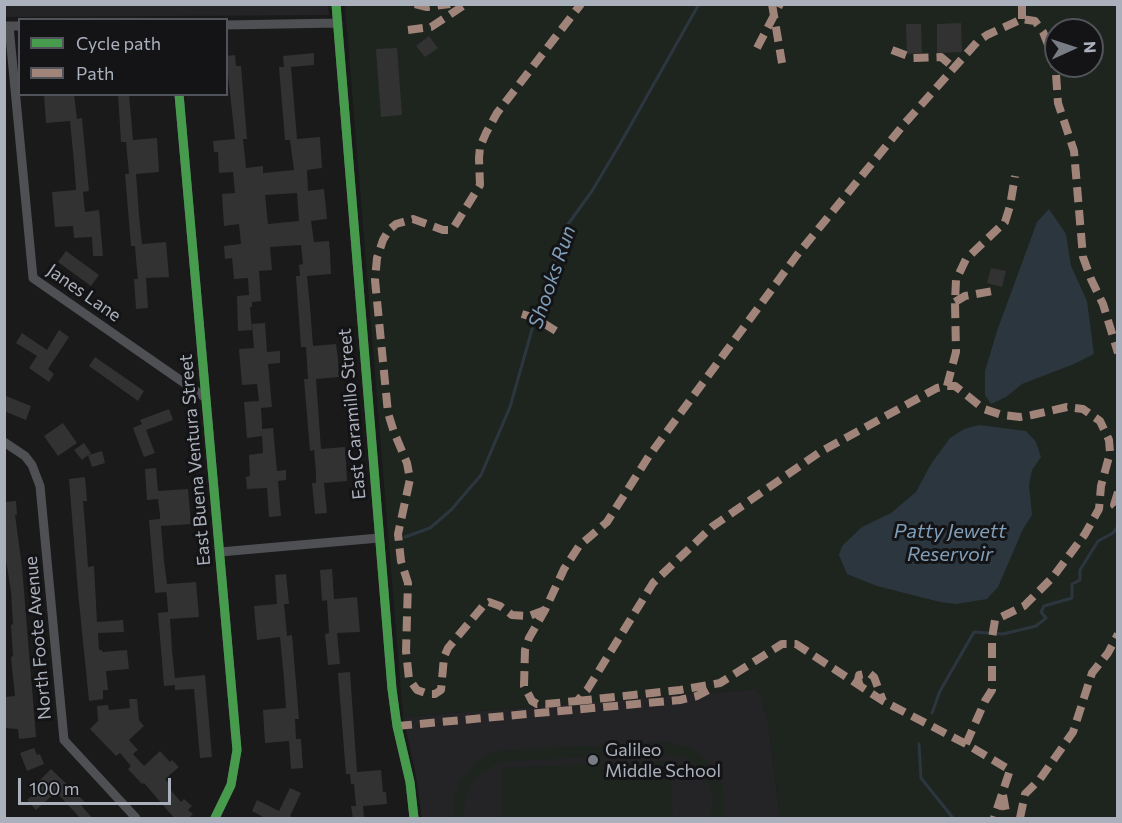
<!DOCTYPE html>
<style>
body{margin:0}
#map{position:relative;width:1122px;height:823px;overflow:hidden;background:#1a1a1b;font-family:Commissioner,sans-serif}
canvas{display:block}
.frame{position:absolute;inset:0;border:6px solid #abb1bc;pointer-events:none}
.legend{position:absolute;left:18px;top:18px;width:210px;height:78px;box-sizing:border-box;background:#141417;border:2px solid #505359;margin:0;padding:8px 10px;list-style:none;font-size:18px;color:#abb1bc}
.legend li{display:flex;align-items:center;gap:12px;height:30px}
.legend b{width:30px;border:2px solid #505359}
.north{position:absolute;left:1044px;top:18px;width:60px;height:60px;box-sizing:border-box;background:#141417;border:2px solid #505359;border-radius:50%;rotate:87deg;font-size:16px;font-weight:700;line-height:24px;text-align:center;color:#abb1bc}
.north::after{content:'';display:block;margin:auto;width:21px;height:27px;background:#787c84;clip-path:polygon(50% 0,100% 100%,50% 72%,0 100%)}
.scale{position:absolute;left:18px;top:778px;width:153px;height:27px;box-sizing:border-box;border:3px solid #abb1bc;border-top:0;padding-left:8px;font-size:18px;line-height:21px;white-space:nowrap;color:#abb1bc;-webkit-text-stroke:4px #141417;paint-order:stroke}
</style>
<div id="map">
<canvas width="1122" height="823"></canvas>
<div class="frame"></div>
<ul class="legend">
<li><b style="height:8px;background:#469c4c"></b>Cycle path</li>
<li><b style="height:8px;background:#a18479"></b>Path</li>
</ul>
<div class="north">N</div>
<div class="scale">100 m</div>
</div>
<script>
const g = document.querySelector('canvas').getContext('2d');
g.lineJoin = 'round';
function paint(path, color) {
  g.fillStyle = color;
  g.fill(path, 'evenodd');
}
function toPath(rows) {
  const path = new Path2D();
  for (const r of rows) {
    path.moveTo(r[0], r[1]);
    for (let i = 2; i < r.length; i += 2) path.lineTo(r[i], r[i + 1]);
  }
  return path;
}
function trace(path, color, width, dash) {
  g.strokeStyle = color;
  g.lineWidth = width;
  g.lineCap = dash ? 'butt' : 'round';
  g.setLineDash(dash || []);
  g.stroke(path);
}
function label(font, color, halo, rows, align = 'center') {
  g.font = font + ' Commissioner,sans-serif';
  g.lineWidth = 6;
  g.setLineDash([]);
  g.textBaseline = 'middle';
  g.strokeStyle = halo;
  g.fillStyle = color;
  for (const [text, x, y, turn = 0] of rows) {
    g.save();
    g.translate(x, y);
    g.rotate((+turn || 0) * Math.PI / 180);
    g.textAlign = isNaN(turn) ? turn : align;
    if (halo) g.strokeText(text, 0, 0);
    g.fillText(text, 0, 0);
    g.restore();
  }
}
const built = toPath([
 [328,5,329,15,4,17,5,4],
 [756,689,762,697,769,727,780,818,422,818,416,776,403,717]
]);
const green = toPath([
 [345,5,1117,5,1117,818,780,818,769,727,762,697,756,689,403,717],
 [1056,30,1092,30,1092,66,1056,66],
 [665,742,690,748,706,759,715,770,722,782,724,795,723,818,711,818,713,793,701,771,687,759,663,754,507,761,497,764,480,773,470,786,465,800,464,818,453,818,453,801,461,779,477,762,491,753,508,750],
 [670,761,673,818,503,818,501,768]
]);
const water = toPath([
 [1049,209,1066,234,1071,266,1087,301,1094,354,1074,364,1022,384,1006,397,991,404,985,395,985,371,997,331,1037,222],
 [979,425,1026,431,1036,442,1041,457,1032,470,1029,485,1032,515,1023,529,998,587,987,599,956,604,940,602,877,586,847,574,839,555,842,546,862,527,891,513,916,492,931,464,950,438,964,429]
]);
const stream = toPath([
 [405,537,430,528,451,510,481,475,510,407,537,312,566,227,592,191,620,144,699,4],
 [932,713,940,691,974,632,1003,634,1036,626,1046,618,1041,612,1044,606,1072,598,1072,584,1080,580,1080,570,1098,541,1113,533,1118,526],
 [919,744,921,778,953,818]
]);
const building = toPath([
 [961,23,962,52,937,53,937,24],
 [906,24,921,24,922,53,907,54],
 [429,36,438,48,425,57,416,46],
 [397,48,402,115,381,117,376,49],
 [314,53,314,65,291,67,297,139,320,137,322,168,307,170,308,191,324,189,327,219,311,221,314,242,329,241,330,253,331,274,307,276,310,306,313,346,336,344,338,359,339,377,316,379,321,449,345,447,347,481,324,483,327,513,315,514,312,483,316,483,316,472,314,450,310,451,304,379,308,379,306,347,301,347,296,276,300,276,299,265,303,264,301,245,270,247,272,270,259,271,261,301,252,302,252,307,250,307,252,330,238,331,237,296,249,295,248,278,234,279,232,258,225,259,224,246,241,244,239,224,224,226,222,194,235,193,233,172,219,173,218,152,214,152,213,141,235,139,226,56,235,55,236,66,241,66,247,139,243,139,246,168,263,166,263,173,294,170,290,140,285,140,279,67,284,67,283,56],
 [297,193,299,221,268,224,265,195],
 [44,94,74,94,77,119,82,118,86,161,89,191,83,192,85,212,99,210,103,256,93,256,92,237,74,238,73,226,55,227,52,192,76,190,74,162,70,121,46,123],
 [118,94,129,94,133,140,157,138,159,172,136,174,139,215,142,244,166,242,169,277,146,278,148,308,136,309,134,279,138,279,136,260,135,246,131,246,125,174,129,174,127,153,126,142,121,142],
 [66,251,99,275,91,286,58,262],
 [991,268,1006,271,1002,287,987,283],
 [265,323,267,352,280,351,280,363,268,364,272,407,261,408,262,424,262,429,273,428,277,471,286,470,286,480,278,481,281,516,269,517,267,488,247,489,246,477,250,476,249,455,263,453,262,436,247,438,244,402,259,401,257,384,242,385,239,349,254,348,252,324],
 [59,330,69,337,48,369,54,374,49,382,29,368,37,356,16,343,22,333,47,350],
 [95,357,144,391,138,401,89,366],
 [6,396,31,406,26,420,4,411],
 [169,409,173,420,146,430,155,453,144,457,133,428,142,424,140,420],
 [63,423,77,443,58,456,44,436],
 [84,443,91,453,89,455,102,451,105,463,92,467,88,455,82,460,74,450],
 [156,468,158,491,188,489,191,524,161,526,164,561,167,584,196,582,199,617,170,619,172,650,175,678,205,675,212,757,200,758,194,689,175,690,175,685,164,686,158,613,168,612,167,596,166,592,155,593,149,520,160,519,160,515,158,499,147,500,145,469],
 [85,477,87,501,83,501,86,537,88,567,94,566,97,622,123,620,124,632,98,633,99,650,102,650,102,652,127,650,129,669,106,671,108,690,103,690,103,699,89,701,78,592,69,479],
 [16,501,17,515,15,515,22,567,36,737,19,739,18,729,4,728,4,697,15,696,11,657,13,656,11,625,13,624,11,591,4,548,4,502],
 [332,569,334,599,357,597,360,632,337,633,340,664,328,665,325,634,329,633,327,600,322,601,320,570],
 [286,574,289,604,284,604,286,625,287,636,292,635,299,719,295,719,296,739,301,739,303,768,291,769,289,741,265,743,263,710,286,708,284,679,280,637,257,640,254,606,277,604,275,575],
 [350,672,357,772,381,770,383,792,386,792,387,804,363,806,364,819,353,819,351,806,356,806,354,784,351,784,350,774,346,774,338,673],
 [129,699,137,699,139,720,144,726,129,740,138,750,133,754,144,766,160,751,170,762,172,760,179,767,165,779,170,785,168,787,181,802,184,799,192,806,188,810,193,814,188,819,175,819,144,783,142,784,128,769,131,766,120,753,116,756,90,729,98,721,97,706,108,705,109,710,130,708],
 [34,748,37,755,40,754,44,764,27,771,20,753],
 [51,769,84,801,81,805,93,819,81,819,56,792,36,810,27,800,42,786,38,782],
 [290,788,301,793,290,816,294,819,267,819,252,811,257,800,279,811]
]);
const street = toPath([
 [336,4,392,689,397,726,410,782,414,818],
 [226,25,338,23],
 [4,26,20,26],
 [9,26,33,278,206,398],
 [179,94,237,750,231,785,215,818],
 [4,442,25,456,32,465,40,486,64,740,136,818],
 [220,552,379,538]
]);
const quiet = toPath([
 [415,4,427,7,450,4],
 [772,4,782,63],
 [1022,4,1022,19],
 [408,30,431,27,466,4],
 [757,48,780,4],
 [892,50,913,58,941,57,954,68],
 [955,302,965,296,993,291],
 [522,314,535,318,561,334],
 [947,386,956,352,955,302,956,280,966,259,1005,222,1010,206,1015,176],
 [1118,492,1114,505,1118,509],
 [545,610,529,616,512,615,500,606,489,602,483,606,448,648,444,657,441,690,435,694,428,694,417,690,409,679,406,651,408,583,401,561,398,534,410,479,407,463,394,432,388,413,375,280,377,258,383,240,389,230,396,224,413,219,443,230,450,230,454,227,480,185,479,158,480,147,486,133,497,113,581,4],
 [860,686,858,680,859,675,869,673,874,677,883,701],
 [577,701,680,690,720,683,782,644,796,644,883,701,966,744,1010,770,994,818],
 [397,726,680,700,697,696,714,687],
 [966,744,985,701,992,690,992,638,995,620,1024,606,1053,577,1085,534,1099,509,1101,486,1110,453,1109,440,1100,421,1083,409,1067,407,1032,415,1020,417,1002,415,984,409,955,386,947,386,937,388,820,452,713,526,653,583,587,690,577,701,546,704,537,704,532,701,524,686,525,650,529,638,545,610,564,569,579,546,607,522,649,456,797,255,905,123,977,42,987,35,1022,19,1035,21,1043,32,1053,57,1056,74,1058,103,1074,151,1083,257,1091,279,1103,304,1118,353],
 [1003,795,1007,818],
 [1020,818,1025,794,1040,779,1073,732,1092,673,1108,653,1118,634]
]);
const cycleway = toPath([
 [336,4,392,689,397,726,410,782,414,818],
 [179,94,237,750,231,785,215,818]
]);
const markers = [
 [593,760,6,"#787c84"]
];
const streetNames = [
 ["Janes Lane",84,293,35],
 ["East Caramillo Street",352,414,-95],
 ["East Buena Ventura Street",195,460,-95],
 ["North Foote Avenue",38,638,-95]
];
const poiNames = [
 ["Galileo",605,750],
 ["Middle School",605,771]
];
const waterNames = [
 ["Shooks Run",552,277,-71],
 ["Patty Jewett",950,531],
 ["Reservoir",950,554]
];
paint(built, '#242427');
paint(green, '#1e251f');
paint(water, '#2c363e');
trace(stream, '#2c363e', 3);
paint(building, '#323233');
trace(street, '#4e5054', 9);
trace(quiet, '#a18479', 8, [15, 8]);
trace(cycleway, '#469c4c', 9);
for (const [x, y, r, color] of markers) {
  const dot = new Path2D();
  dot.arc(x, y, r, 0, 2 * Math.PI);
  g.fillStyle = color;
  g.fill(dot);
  trace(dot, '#141417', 2);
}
label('18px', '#abb1bc', '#141417', streetNames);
label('18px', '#abb1bc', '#141417', poiNames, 'left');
label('italic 20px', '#819fb8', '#141417', waterNames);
</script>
